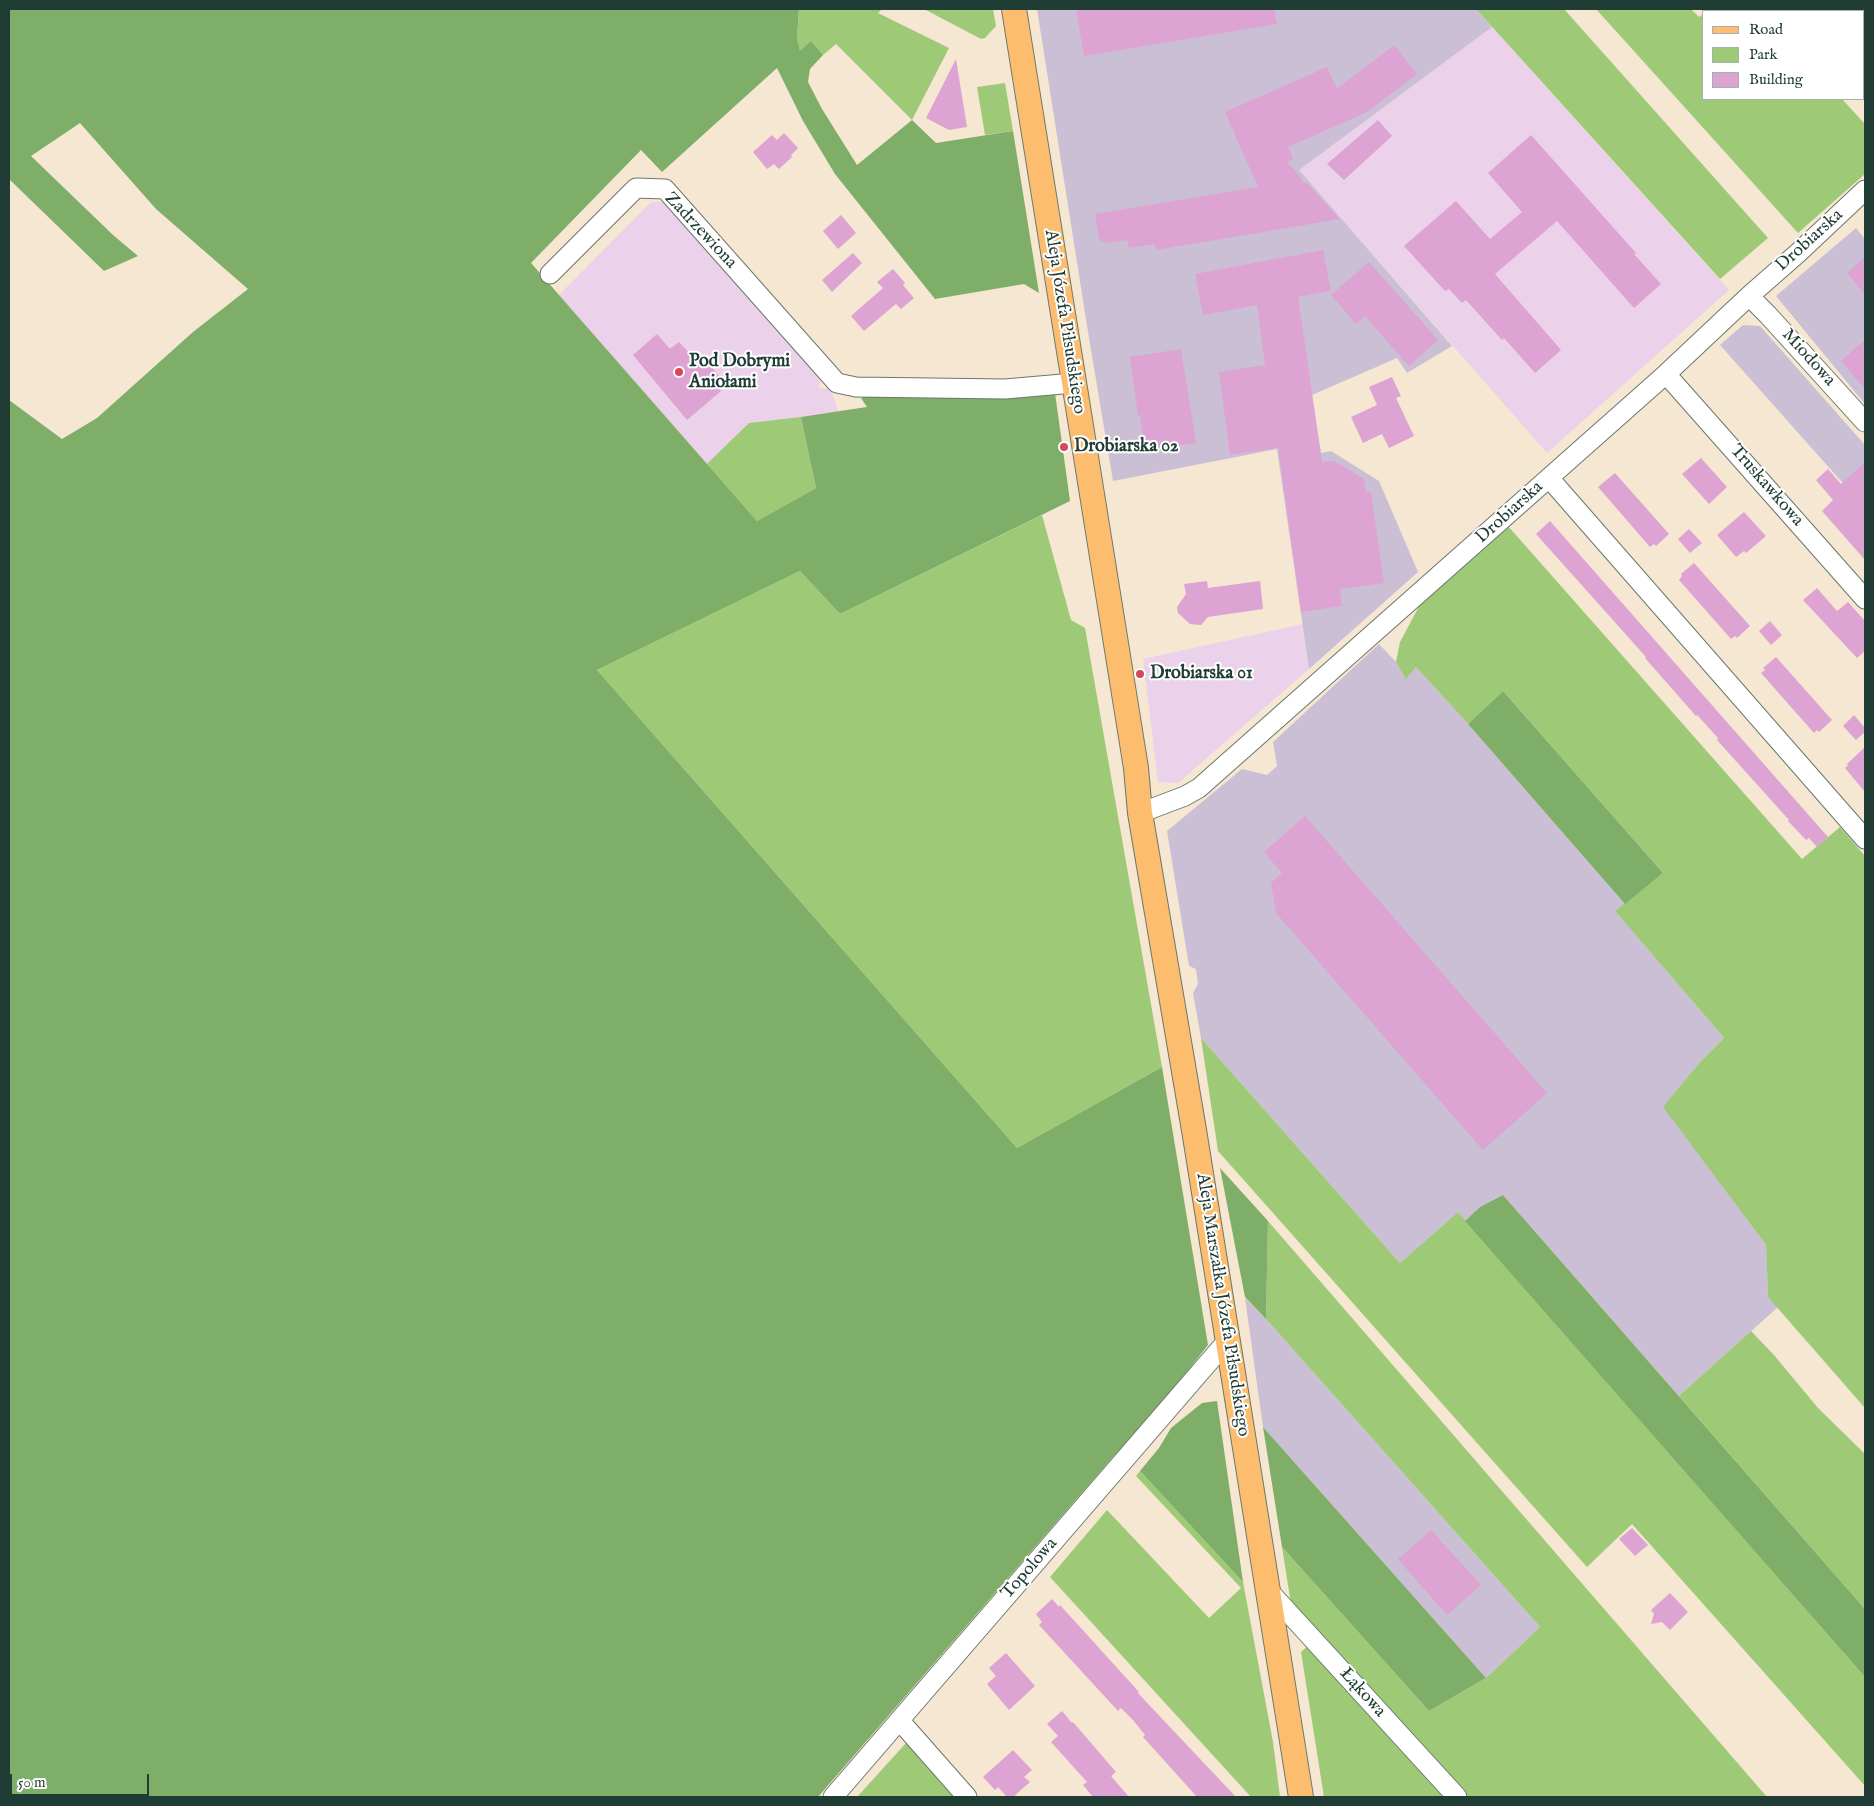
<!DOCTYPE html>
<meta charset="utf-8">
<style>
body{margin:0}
#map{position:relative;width:1874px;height:1806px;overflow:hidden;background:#f5e7d2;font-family:"IM FELL English",serif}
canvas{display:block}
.frame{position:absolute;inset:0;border:10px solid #1f3d34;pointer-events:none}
.legend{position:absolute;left:1702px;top:10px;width:162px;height:90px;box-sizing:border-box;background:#fff;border:1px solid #a5b1ae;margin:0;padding:6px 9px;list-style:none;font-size:15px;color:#1f3d34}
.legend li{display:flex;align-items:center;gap:10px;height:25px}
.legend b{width:25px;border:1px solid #a5b1ae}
.scale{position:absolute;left:10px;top:1774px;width:139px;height:22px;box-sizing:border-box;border:2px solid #1f3d34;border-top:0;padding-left:6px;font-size:15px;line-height:18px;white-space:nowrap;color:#1f3d34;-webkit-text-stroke:4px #fff;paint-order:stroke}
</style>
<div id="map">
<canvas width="1874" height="1806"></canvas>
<div class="frame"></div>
<ul class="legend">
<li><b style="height:6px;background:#fcbd6f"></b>Road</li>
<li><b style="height:14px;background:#9eca77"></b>Park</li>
<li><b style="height:14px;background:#dda3d2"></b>Building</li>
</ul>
<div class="scale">50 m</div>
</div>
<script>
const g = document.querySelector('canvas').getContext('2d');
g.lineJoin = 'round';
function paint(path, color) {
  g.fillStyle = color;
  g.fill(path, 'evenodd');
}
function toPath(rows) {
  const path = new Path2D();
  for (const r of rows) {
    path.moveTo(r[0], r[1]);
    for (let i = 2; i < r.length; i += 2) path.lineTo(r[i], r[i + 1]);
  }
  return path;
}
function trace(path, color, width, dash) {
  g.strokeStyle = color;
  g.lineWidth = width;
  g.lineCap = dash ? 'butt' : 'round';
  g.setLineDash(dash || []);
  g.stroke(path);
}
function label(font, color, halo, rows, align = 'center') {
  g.font = font + ' "IM FELL English",serif';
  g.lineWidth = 4;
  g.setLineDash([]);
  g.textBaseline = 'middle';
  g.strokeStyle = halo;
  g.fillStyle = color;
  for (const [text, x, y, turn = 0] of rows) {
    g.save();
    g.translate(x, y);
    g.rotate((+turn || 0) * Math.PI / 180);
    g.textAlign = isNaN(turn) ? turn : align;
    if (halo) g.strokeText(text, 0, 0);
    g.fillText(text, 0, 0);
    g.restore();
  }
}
const built = toPath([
 [1492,27,1729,290,1547,453,1298,170],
 [651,202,668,202,821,378,819,388,831,389,838,411,868,407,757,521,559,295],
 [1303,624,1309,669,1178,783,1158,782,1143,659]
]);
const industrial = toPath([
 [1037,9,1476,9,1492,27,1299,170,1452,346,1407,373,1397,358,1312,395,1321,453,1331,451,1379,481,1418,572,1309,669,1277,449,1113,481,1088,332],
 [1856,228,1865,239,1865,404,1776,296],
 [1743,325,1760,326,1865,445,1865,508,1720,345],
 [1379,644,1396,662,1406,678,1416,667,1468,724,1625,904,1616,912,1724,1038,1700,1062,1664,1107,1766,1245,1768,1297,1778,1307,1679,1396,1503,1195,1480,1207,1465,1221,1458,1212,1400,1263,1201,1038,1193,993,1198,984,1196,969,1189,966,1167,831,1242,769,1267,775,1277,766,1273,742],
 [1245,1298,1266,1319,1540,1627,1486,1678,1263,1427]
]);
const green = toPath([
 [799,9,882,9,878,13,949,48,912,120,836,44,823,55,811,41,800,52,797,38],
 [924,9,993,9,996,26,985,38,981,39],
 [1476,9,1564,9,1768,238,1720,279],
 [1596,9,1691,9,1699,17,1703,14,1703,99,1842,99,1865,124,1865,174,1798,233],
 [1005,83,1013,131,985,135,977,87],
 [801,417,816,488,757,521,707,464,749,423],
 [1042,515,1071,620,1085,628,1162,1067,1017,1148,597,670,800,571,840,614],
 [1508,526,1802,859,1840,827,1865,856,1865,1408,1768,1297,1766,1245,1663,1107,1700,1062,1724,1038,1615,911,1663,873,1503,691,1468,724,1416,667,1406,679,1396,662,1400,642,1423,599],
 [1201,1038,1400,1263,1458,1212,1865,1677,1865,1786,1632,1524,1587,1567,1218,1151],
 [1268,1221,1767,1797,1464,1797,1291,1604,1282,1547,1429,1711,1486,1678,1540,1627,1266,1319],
 [1751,1331,1774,1355,1818,1408,1865,1454,1865,1609,1679,1396],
 [1140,1471,1243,1582,1273,1742,1280,1797,1251,1797,1050,1577,1107,1510,1209,1618,1241,1588,1136,1476],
 [1309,1645,1450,1797,1324,1797,1301,1652],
 [906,1743,954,1797,857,1797]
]);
const forest = toPath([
 [9,9,799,9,797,38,800,51,811,41,823,55,810,69,808,82,822,109,857,165,912,120,936,143,1013,131,1039,293,1024,284,935,299,835,174,803,121,777,68,662,172,641,150,531,263,757,521,816,488,801,417,867,407,861,398,870,394,1055,393,1070,501,840,614,800,571,597,670,1017,1148,1162,1067,1208,1345,1153,1415,1112,1458,818,1797,9,1797,9,400,62,439,97,418,193,332,248,289,156,209,80,123,31,156,113,235,138,256,104,271,9,179],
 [1503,691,1663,873,1625,904,1468,724],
 [1220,1168,1268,1221,1266,1319,1245,1297],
 [1503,1195,1865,1609,1865,1677,1465,1221,1480,1207],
 [1217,1401,1243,1582,1140,1471,1159,1448,1171,1428,1202,1403],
 [1263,1427,1486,1678,1429,1711,1282,1547]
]);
const building = toPath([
 [1076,9,1274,9,1277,24,1084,56],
 [1394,45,1417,74,1367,112,1288,147,1293,159,1287,162,1301,178,1304,184,1306,182,1340,219,1156,250,1155,244,1129,248,1127,240,1105,243,1099,239,1095,214,1258,187,1225,112,1327,67,1337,89],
 [956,59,967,127,949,130,926,118],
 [1378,120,1392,136,1344,180,1327,164],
 [784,133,798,148,791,155,792,157,779,169,774,164,767,169,753,152,772,135,777,140],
 [1531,135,1636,253,1634,254,1661,284,1634,308,1557,221,1495,274,1561,350,1535,373,1504,338,1502,340,1466,300,1462,303,1449,289,1445,291,1404,246,1456,201,1490,239,1522,212,1488,173],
 [841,215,856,233,838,249,823,231],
 [1323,250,1331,291,1298,297,1322,462,1334,461,1364,479,1366,492,1371,492,1384,583,1340,589,1342,606,1301,612,1278,448,1230,455,1219,372,1265,365,1257,305,1203,315,1195,274],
 [853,253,862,263,832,292,822,280],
 [1865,257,1865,294,1847,273],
 [1369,262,1438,340,1409,366,1365,316,1356,324,1331,295],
 [893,269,905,283,903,285,914,298,901,309,896,304,864,331,851,316,883,288,877,282],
 [657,334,669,348,671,348,679,342,692,356,698,351,721,378,715,383,721,391,687,420,633,355],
 [1865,340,1865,389,1841,361],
 [1181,349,1196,443,1145,451,1140,415,1138,416,1130,357],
 [1392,377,1401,396,1396,398,1414,436,1389,448,1382,434,1363,443,1351,417,1377,405,1369,387],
 [1701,458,1727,487,1709,504,1682,474],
 [1865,462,1865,560,1822,511,1833,500,1816,480,1828,469,1841,484],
 [1615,473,1669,534,1656,546,1654,544,1650,547,1598,487],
 [1744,512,1766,536,1746,553,1744,551,1736,557,1717,535],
 [1550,521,1828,837,1817,847,1809,838,1806,840,1788,821,1789,820,1717,740,1718,738,1697,715,1696,716,1645,658,1646,657,1536,534],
 [1689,529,1702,543,1690,553,1678,539],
 [1694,563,1750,626,1737,638,1735,636,1731,639,1679,580,1682,576,1681,574],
 [1207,581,1208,588,1260,581,1263,609,1208,617,1201,625,1190,624,1178,613,1177,607,1186,594,1184,584],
 [1817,588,1837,611,1848,602,1865,621,1865,651,1857,658,1803,600],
 [1770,621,1782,635,1771,645,1759,631],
 [1776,657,1832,720,1819,732,1817,730,1814,733,1761,673,1765,670,1763,668],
 [1854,715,1865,728,1865,732,1856,740,1843,726],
 [1865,747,1865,792,1845,768,1848,765,1847,764],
 [1305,816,1547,1093,1483,1150,1276,913,1271,883,1282,873,1264,852],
 [1632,1528,1648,1545,1635,1556,1619,1539],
 [1431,1530,1481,1585,1447,1615,1398,1559],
 [1670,1593,1688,1612,1670,1630,1662,1622,1651,1624,1654,1614,1651,1610],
 [1052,1599,1059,1607,1060,1605,1139,1692,1138,1693,1151,1707,1236,1797,1197,1797,1143,1737,1145,1735,1133,1720,1121,1708,1118,1711,1039,1625,1042,1622,1036,1614],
 [1006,1653,1035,1686,1009,1710,987,1684,996,1676,989,1668],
 [1062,1711,1072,1723,1073,1722,1116,1772,1111,1776,1129,1797,1093,1797,1083,1785,1087,1782,1051,1742,1058,1736,1047,1724],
 [1013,1750,1032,1770,1024,1777,1030,1782,1013,1797,1007,1797,998,1787,995,1790,983,1777]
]);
const minor = toPath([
 [550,274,636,188,665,189,837,383,856,387,1005,389,1074,383],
 [1749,296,1768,315,1865,422],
 [1666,374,1865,599],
 [1549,478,1865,839],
 [1140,813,1185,796,1199,788,1666,374,1749,296,1798,253,1865,190],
 [1267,1589,1457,1797],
 [900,1721,967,1797],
 [833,1797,1227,1341]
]);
const major = toPath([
 [1014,9,1136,768,1140,813,1194,1130,1301,1797]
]);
const markers = [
 [679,372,5,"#d1495b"],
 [1064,447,5,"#d1495b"],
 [1140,674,5,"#d1495b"]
];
const streetNames = [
 ["Zadrzewiona",700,231,47],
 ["Drobiarska",1810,241,-42],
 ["Aleja Józefa Piłsudskiego",1064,322,81],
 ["Miodowa",1808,358,48],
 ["Truskawkowa",1766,486,49],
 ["Drobiarska",1510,513,-42],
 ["Aleja Marszałka Józefa Piłsudskiego",1222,1305,81],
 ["Topolowa",1030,1569,-49],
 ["Łąkowa",1362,1693,48]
];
const poiNames = [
 ["Pod Dobrymi",689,362],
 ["Aniołami",689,383],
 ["Drobiarska 02",1074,447],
 ["Drobiarska 01",1150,674]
];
paint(built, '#ecd1ea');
paint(industrial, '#cbbfd5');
paint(green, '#9eca77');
paint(forest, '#7eae68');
paint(building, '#dda3d2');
trace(minor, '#6a786b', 21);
trace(major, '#6a786b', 26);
trace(minor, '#fff', 19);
trace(major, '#fcbd6f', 24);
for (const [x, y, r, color] of markers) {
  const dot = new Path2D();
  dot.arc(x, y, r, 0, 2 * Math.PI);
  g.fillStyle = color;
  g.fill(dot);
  trace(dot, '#fff', 2);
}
label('18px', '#1f3d34', '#fff', streetNames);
label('bold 18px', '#1f3d34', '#fff', poiNames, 'left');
</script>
